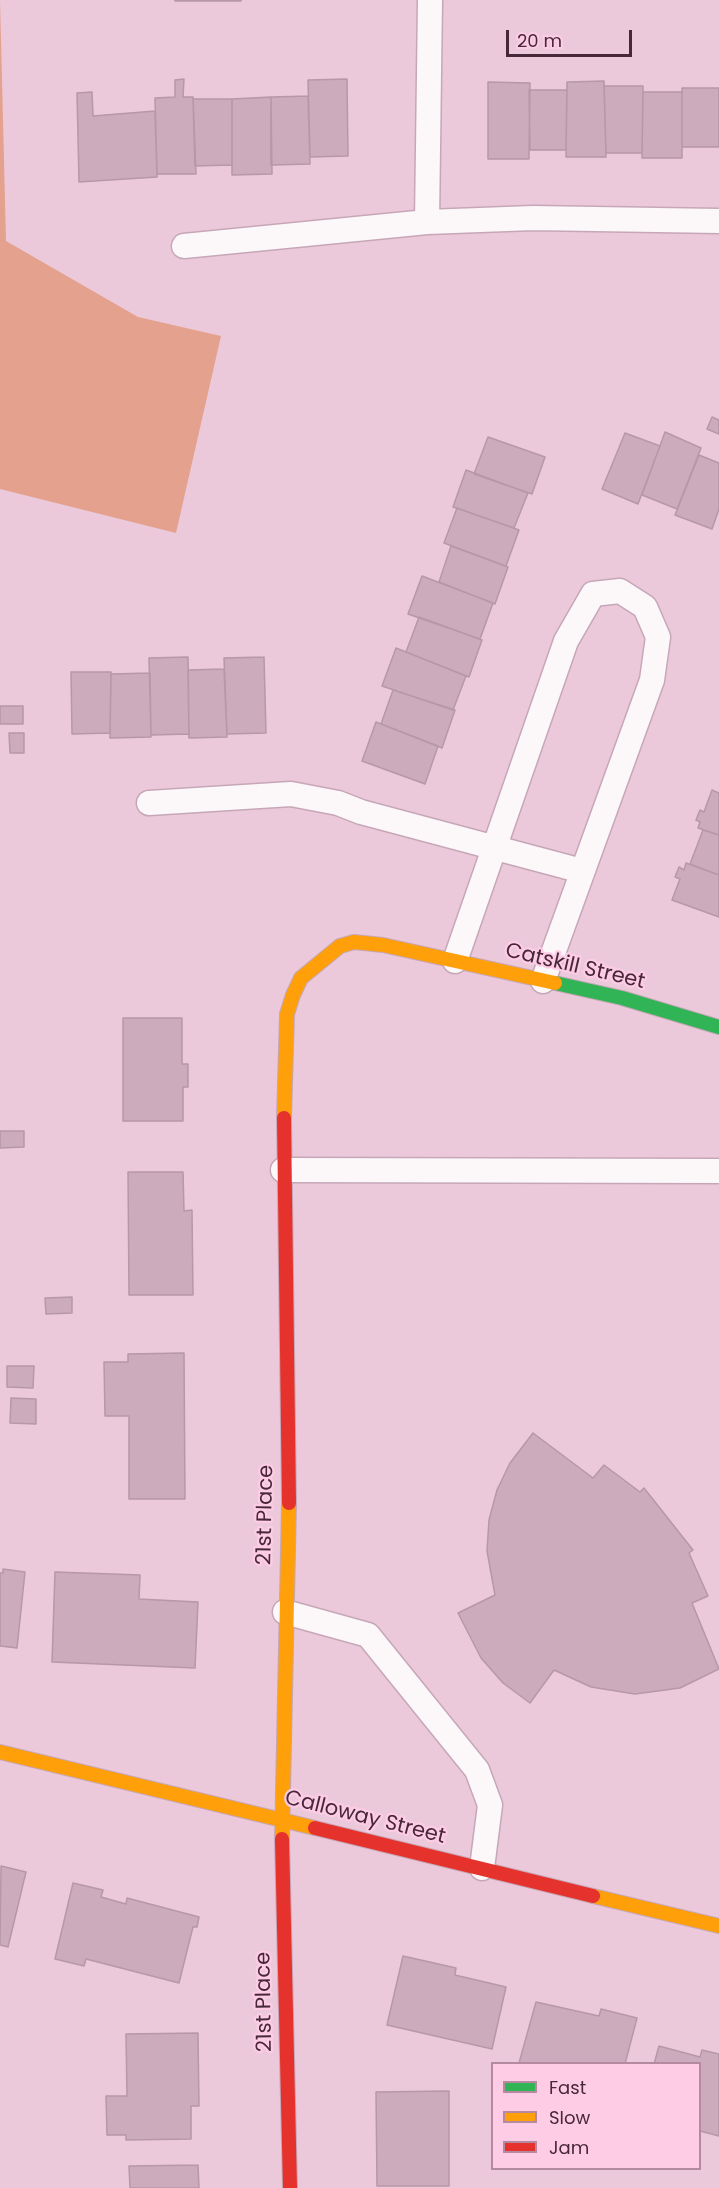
<!DOCTYPE html>
<style>
body{margin:0}
#map{position:relative;width:719px;height:2188px;overflow:hidden;background:#ecc9da;font-family:Poppins,sans-serif}
canvas{display:block}
.legend{position:absolute;left:491px;top:2062px;width:210px;height:108px;box-sizing:border-box;background:#fecce5;border:2px solid #b58aa0;margin:0;padding:8px 10px;list-style:none;font-size:18px;color:#472838}
.legend li{display:flex;align-items:center;gap:12px;height:30px}
.legend b{width:30px;border:2px solid #b58aa0}
.scale{position:absolute;left:506px;top:30px;width:126px;height:27px;box-sizing:border-box;border:3px solid #472838;border-top:0;padding-left:8px;font-size:18px;line-height:21px;white-space:nowrap;color:#472838;-webkit-text-stroke:4px #fecce5;paint-order:stroke}
</style>
<div id="map">
<canvas width="719" height="2188"></canvas>
<ul class="legend">
<li><b style="height:8px;background:#30b455"></b>Fast</li>
<li><b style="height:8px;background:#ff9f0a"></b>Slow</li>
<li><b style="height:8px;background:#e5322d"></b>Jam</li>
</ul>
<div class="scale">20 m</div>
</div>
<script>
const g = document.querySelector('canvas').getContext('2d');
g.lineJoin = 'round';
function paint(path, color) {
  g.fillStyle = color;
  g.fill(path, 'evenodd');
}
function toPath(rows) {
  const path = new Path2D();
  for (const r of rows) {
    path.moveTo(r[0], r[1]);
    for (let i = 2; i < r.length; i += 2) path.lineTo(r[i], r[i + 1]);
  }
  return path;
}
function trace(path, color, width, dash) {
  g.strokeStyle = color;
  g.lineWidth = width;
  g.lineCap = dash ? 'butt' : 'round';
  g.setLineDash(dash || []);
  g.stroke(path);
}
function label(font, color, halo, rows, align = 'center') {
  g.font = font + ' Poppins,sans-serif';
  g.lineWidth = 4.5;
  g.setLineDash([]);
  g.textBaseline = 'middle';
  g.strokeStyle = halo;
  g.fillStyle = color;
  for (const [text, x, y, turn = 0] of rows) {
    g.save();
    g.translate(x, y);
    g.rotate((+turn || 0) * Math.PI / 180);
    g.textAlign = isNaN(turn) ? turn : align;
    if (halo) g.strokeText(text, 0, 0);
    g.fillText(text, 0, 0);
    g.restore();
  }
}
const forest = toPath([
 [0,0,6,241,138,317,221,336,176,533,0,489]
]);
const building = toPath([
 [175,0,241,0,241,1,175,1,175,0],
 [184,79,183,97,193,97,196,174,157,174,155,98,175,97,175,80,184,79],
 [347,79,348,156,310,157,308,80,347,79],
 [604,81,606,157,566,157,567,82,604,81],
 [488,82,530,83,529,159,488,159,488,82],
 [604,86,643,86,642,153,606,153,604,86],
 [682,88,719,88,719,147,682,147,682,88],
 [529,90,567,90,566,150,530,150,529,90],
 [92,92,93,116,155,111,157,177,79,182,77,93,92,92],
 [643,92,682,92,682,158,642,158,643,92],
 [308,96,310,164,271,165,271,97,308,96],
 [271,97,272,174,232,175,232,99,271,97],
 [193,99,232,99,232,165,195,166,193,99],
 [712,417,719,420,719,434,707,429,712,417],
 [665,432,701,448,677,509,642,495,665,432],
 [625,433,660,446,638,504,602,489,625,433],
 [488,437,545,457,532,494,474,474,488,437],
 [699,455,719,463,719,509,712,529,675,515,699,455],
 [466,470,528,493,514,528,453,507,466,470],
 [457,508,519,530,506,566,444,543,457,508],
 [451,546,508,567,495,604,439,582,451,546],
 [422,576,493,603,480,639,408,614,422,576],
 [419,617,482,640,469,677,406,652,419,617],
 [396,648,466,676,453,710,382,686,396,648],
 [188,657,189,734,151,735,149,658,188,657],
 [264,657,266,733,227,734,224,658,264,657],
 [224,669,227,737,189,738,188,670,224,669],
 [71,672,111,672,110,733,72,734,71,672],
 [150,673,151,737,110,738,111,674,150,673],
 [393,690,455,710,442,748,381,724,393,690],
 [0,706,23,706,23,724,0,724,0,706],
 [376,722,438,746,425,784,362,761,376,722],
 [9,733,24,733,24,753,10,753,9,733],
 [712,790,719,793,719,835,698,828,700,822,696,820,700,810,704,812,712,790],
 [703,830,719,835,719,875,690,864,703,830],
 [686,863,719,875,719,917,672,900,680,879,675,877,679,867,684,870,686,863],
 [123,1018,182,1018,182,1064,188,1064,188,1087,183,1087,183,1121,123,1121,123,1018],
 [0,1131,24,1131,24,1147,0,1148,0,1131],
 [128,1172,183,1172,184,1211,192,1210,193,1295,129,1295,128,1172],
 [72,1297,72,1313,46,1314,45,1298,72,1297],
 [184,1353,185,1499,129,1499,129,1416,105,1416,104,1362,128,1362,128,1354,184,1353],
 [7,1366,34,1366,33,1388,7,1387,7,1366],
 [11,1398,36,1399,36,1424,10,1423,11,1398],
 [533,1433,593,1478,604,1465,640,1492,644,1488,693,1550,689,1553,708,1596,692,1603,719,1669,680,1688,635,1694,591,1687,554,1670,530,1703,503,1683,481,1658,458,1613,495,1595,487,1551,489,1520,497,1490,510,1463,533,1433],
 [3,1569,25,1572,17,1648,0,1646,0,1573,3,1573,3,1569],
 [55,1572,140,1575,139,1599,198,1602,195,1668,52,1662,55,1572],
 [1,1866,26,1872,8,1947,0,1945,1,1866],
 [73,1883,103,1890,101,1897,126,1904,127,1898,199,1917,197,1927,193,1927,179,1983,86,1959,84,1966,55,1959,73,1883],
 [403,1956,456,1968,455,1975,506,1987,492,2049,387,2025,403,1956],
 [536,2002,599,2016,601,2009,637,2018,625,2064,519,2063,536,2002],
 [198,2033,199,2106,191,2106,191,2139,126,2140,126,2135,107,2135,106,2096,127,2096,126,2034,198,2033],
 [659,2046,700,2057,702,2050,719,2054,719,2136,700,2131,700,2064,654,2064,659,2046],
 [449,2091,449,2186,377,2186,376,2092,449,2091],
 [198,2165,199,2188,130,2188,129,2166,198,2165]
]);
const lane = toPath([
 [427,222,430,0],
 [184,246,427,222,533,218,719,221],
 [149,803,291,794,338,803,361,812,582,871],
 [455,961,566,641,593,594,620,591,645,607,658,637,652,680,543,981],
 [283,1170,719,1171],
 [285,1612,368,1635,477,1770,490,1805,482,1868]
]);
const fast = toPath([
 [555,983,622,998,719,1027]
]);
const slow = toPath([
 [284,1118,287,1014,293,995,301,978,340,946,354,942,383,945,555,983],
 [0,1752,315,1828],
 [282,1839,289,1503],
 [593,1896,719,1926]
]);
const jam = toPath([
 [284,1118,289,1503],
 [315,1828,593,1896],
 [282,1839,290,2188]
]);
const streetNames = [
 ["Catskill Street",575,967,13],
 ["21st Place",266,1515,-89],
 ["Calloway Street",365,1818,14],
 ["21st Place",265,2002,-91]
];
paint(forest, '#e4a18d');
paint(building, '#ccabbc');
trace(building, '#b698a7', 1.5);
trace(lane, '#c6a7b7', 27);
trace(fast, '#c6a7b7', 16);
trace(slow, '#c6a7b7', 16);
trace(jam, '#c6a7b7', 16);
trace(lane, '#fcf7f9', 24);
trace(fast, '#30b455', 14);
trace(slow, '#ff9f0a', 14);
trace(jam, '#e5322d', 14);
label('21px', '#472838', '#fecce5', streetNames);
</script>
